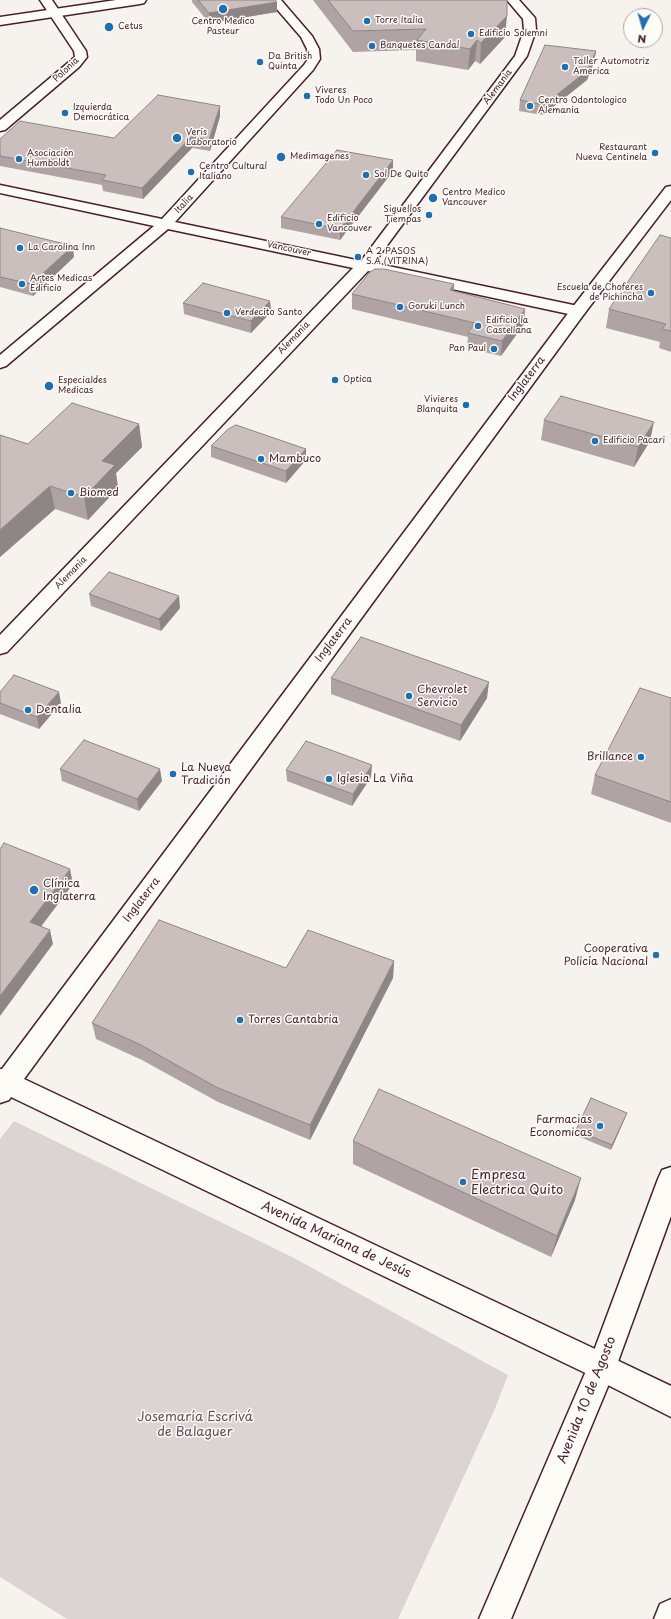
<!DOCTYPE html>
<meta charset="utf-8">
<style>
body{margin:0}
#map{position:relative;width:671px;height:1619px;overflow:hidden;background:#f6f3ef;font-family:"Playpen Sans",sans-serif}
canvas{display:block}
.north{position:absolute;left:623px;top:8px;width:40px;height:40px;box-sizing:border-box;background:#fdfcf7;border:1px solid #b5a4a5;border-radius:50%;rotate:185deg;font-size:11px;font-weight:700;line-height:16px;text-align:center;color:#4a1f2b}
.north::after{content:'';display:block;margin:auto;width:14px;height:18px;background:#1f6fb2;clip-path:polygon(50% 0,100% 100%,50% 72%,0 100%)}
</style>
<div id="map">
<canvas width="671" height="1619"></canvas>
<div class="north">N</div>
</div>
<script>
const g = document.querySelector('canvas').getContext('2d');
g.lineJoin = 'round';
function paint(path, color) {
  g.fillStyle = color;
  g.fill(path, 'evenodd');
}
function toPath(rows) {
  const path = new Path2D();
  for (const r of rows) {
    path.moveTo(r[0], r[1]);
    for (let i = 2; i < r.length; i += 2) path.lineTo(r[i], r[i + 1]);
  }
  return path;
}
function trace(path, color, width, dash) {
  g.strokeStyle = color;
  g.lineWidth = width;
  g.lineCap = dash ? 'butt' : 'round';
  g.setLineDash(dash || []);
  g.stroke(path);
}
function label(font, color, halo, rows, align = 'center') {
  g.font = font + ' "Playpen Sans",sans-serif';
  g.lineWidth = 3;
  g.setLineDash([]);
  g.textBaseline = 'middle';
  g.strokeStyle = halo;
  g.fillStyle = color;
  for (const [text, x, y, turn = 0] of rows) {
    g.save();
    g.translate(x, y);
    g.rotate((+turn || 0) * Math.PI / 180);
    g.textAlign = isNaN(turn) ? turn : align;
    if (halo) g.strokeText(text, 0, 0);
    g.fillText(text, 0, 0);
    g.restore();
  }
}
const green = toPath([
 [14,1121,292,1257,508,1375,494,1411,398,1619,67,1619,0,1577,0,1139]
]);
const minor = toPath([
 [40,0,52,0,86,51,87,57,79,67,5,130,0,131,0,120,75,57,74,51,40,0],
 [269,0,281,0,312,36,319,49,320,59,313,70,175,222,361,261,515,56,524,30,523,19,507,0,519,0,535,18,536,30,527,56,374,263,578,306,584,308,586,311,584,314,578,316,368,271,7,652,0,654,0,635,353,268,168,229,6,366,0,368,0,355,154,226,0,193,0,185,162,219,304,65,308,59,307,49,301,37,269,0]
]);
const tertiary = toPath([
 [671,186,671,200,584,314,24,1079,612,1357,616,1367,612,1377,602,1381,11,1097,9,1100,0,1103,0,1069,2,1069,572,308,666,187,671,186]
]);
const secondary = toPath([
 [602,1353,671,1386,671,1417,592,1377,588,1367,592,1357,602,1353]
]);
const primary = toPath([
 [116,0,146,0,144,3,140,4,0,25,0,17,116,0],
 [671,1167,671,1216,616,1367,511,1619,479,1619,589,1364,658,1179,662,1170,671,1167],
 [671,1599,671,1619,654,1619,660,1604,671,1599]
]);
const wall = toPath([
 [192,0,275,0,277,12,209,23,192,2],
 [313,0,507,0,505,37,480,64,475,61,468,70,416,61,416,50,353,52],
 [596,51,594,62,587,80,543,115,519,111,520,100],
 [220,116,210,151,192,148,143,199,103,191,102,185,0,166,0,139,114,138],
 [393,171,340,240,281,228,281,217],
 [0,228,74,257,33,296,0,287],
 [671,238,671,352,659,348,660,342,606,328,609,309],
 [454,284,453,291,524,324,501,356,467,348,468,337,352,309,352,294],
 [270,301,271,312,251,333,184,314,183,303],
 [544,420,650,441,634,467,541,440],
 [139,424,142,447,116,473,118,488,88,520,55,509,0,557,0,435,28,444],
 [211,446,306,449,306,460,286,483,211,457],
 [89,594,180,608,161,631,91,606],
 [331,678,487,698,460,741,331,694],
 [0,692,61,703,39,729,0,714],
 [671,698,671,823,591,794,595,775],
 [60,769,162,781,139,811,62,781],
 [286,770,371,777,352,806,287,781],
 [394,961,393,978,310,1140,218,1102,142,1060,96,1039,92,1023,286,968],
 [625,1118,611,1150,575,1135,576,1130],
 [353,1141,575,1200,551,1257,353,1164]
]);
const shadedWall = toPath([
 [277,2,277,12,209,23,209,13],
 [507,16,505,37,480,64,481,43],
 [477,40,475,61,468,70,470,49],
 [596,51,594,62,587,80,543,115,544,105],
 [220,106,220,116,210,151,209,140],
 [191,137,192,148,143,199,142,188],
 [393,160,393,171,340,240,340,229],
 [73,246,74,257,33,296,31,284],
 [454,284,453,299,450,290],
 [270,301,271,312,251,333,251,321],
 [525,309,524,324,501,356,502,341],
 [654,422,650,441,634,467,638,447],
 [139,424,142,447,116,473,118,488,88,520,84,497,102,461],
 [306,449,306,460,286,483,286,471],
 [50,486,55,509,0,557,0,530],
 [179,596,180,608,161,631,159,619],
 [489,682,487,698,460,741,461,725],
 [59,692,61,703,39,729,37,717],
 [372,765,371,777,352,806,353,794],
 [160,769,162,781,139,811,137,799],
 [70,869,73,884,34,936,30,922],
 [50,930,53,944,0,1016,0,996],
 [394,961,393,978,310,1140,310,1125],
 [627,1113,625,1118,611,1150,612,1145],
 [581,1178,575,1200,551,1257,557,1236]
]);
const building = toPath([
 [198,0,275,0,277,2,209,13,198,0],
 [328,0,507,0,507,16,481,43,477,40,470,49,417,40,426,29,353,31,328,0],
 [545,45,596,51,588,70,544,105,520,100,545,45],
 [158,95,220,106,209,140,191,137,142,188,102,180,106,175,0,156,0,139,20,121,114,138,158,95],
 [337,150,393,160,340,229,281,217,337,150],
 [0,228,73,246,31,284,0,277,0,228],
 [660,235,671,238,671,331,662,329,666,324,609,309,660,235],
 [375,269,384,269,454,284,450,290,525,309,502,341,468,333,475,323,352,294,370,272,375,269],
 [203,283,270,301,251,321,183,303,203,283],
 [561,396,654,422,638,447,544,420,561,396],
 [72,403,139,424,102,461,115,465,84,497,50,486,0,530,0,435,28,444,72,403],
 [236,425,306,449,286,471,211,446,228,429,236,425],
 [109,572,179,596,159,619,89,594,109,572],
 [361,637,489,682,461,725,331,678,361,637],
 [14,675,59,692,37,717,0,703,0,692,14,675],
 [640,688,671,698,671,802,595,775,640,688],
 [84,740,160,769,137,799,60,769,84,740],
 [306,741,372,765,353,794,286,770,306,741],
 [4,843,70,869,30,922,50,930,0,996,0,849,4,843],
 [159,920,286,968,308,930,394,961,310,1125,216,1087,139,1044,92,1023,159,920],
 [379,1089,581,1178,557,1236,353,1141,379,1089],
 [591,1098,627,1113,612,1145,576,1130,591,1098]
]);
const markers = [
 [223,9,5,"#1f6fb2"],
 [367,21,4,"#1f6fb2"],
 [109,27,5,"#1f6fb2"],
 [471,34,4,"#1f6fb2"],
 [372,46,4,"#1f6fb2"],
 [260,62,4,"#1f6fb2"],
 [565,67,4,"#1f6fb2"],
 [307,96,4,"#1f6fb2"],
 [530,106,4,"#1f6fb2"],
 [65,113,4,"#1f6fb2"],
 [177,138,5,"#1f6fb2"],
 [655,153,4,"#1f6fb2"],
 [281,157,5,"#1f6fb2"],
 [19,159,4,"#1f6fb2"],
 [191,172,4,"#1f6fb2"],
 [366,175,4,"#1f6fb2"],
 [433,198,5,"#1f6fb2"],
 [429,215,4,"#1f6fb2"],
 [319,224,4,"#1f6fb2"],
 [20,248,4,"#1f6fb2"],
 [358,257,4,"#1f6fb2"],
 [22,284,4,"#1f6fb2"],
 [651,293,4,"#1f6fb2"],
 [400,307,4,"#1f6fb2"],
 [227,313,4,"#1f6fb2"],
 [478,326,4,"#1f6fb2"],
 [494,349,4,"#1f6fb2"],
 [335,380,4,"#1f6fb2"],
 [49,386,5,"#1f6fb2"],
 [466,405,4,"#1f6fb2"],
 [595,441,4,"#1f6fb2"],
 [261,459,4,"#1f6fb2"],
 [71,493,4,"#1f6fb2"],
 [409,696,4,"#1f6fb2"],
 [28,710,4,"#1f6fb2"],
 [641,757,4,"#1f6fb2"],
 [173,774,4,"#1f6fb2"],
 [329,779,4,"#1f6fb2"],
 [34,890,5,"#1f6fb2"],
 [656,955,4,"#1f6fb2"],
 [240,1020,4,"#1f6fb2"],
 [600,1126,4,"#1f6fb2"],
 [463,1182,4,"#1f6fb2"]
];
const farPoinames = [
 ["Torre Italia",375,21],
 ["Centro Medico",223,22,"center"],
 ["Pasteur",223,32,"center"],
 ["Cetus",118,27],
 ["Edificio Solemni",479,34],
 ["Banquetes Candal",380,46],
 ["Da British",268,57],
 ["Quinta",268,67],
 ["Taller Automotriz",573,62],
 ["America",573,72],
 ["Viveres",315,91],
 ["Todo Un Poco",315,101],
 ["Centro Odontologico",538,101],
 ["Alemania",538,111],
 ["Izquierda",73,108],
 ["Democrática",73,118],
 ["Veris",186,133],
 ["Laboratorio",186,143],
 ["Restaurant",647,148,"right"],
 ["Nueva Centinela",647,158,"right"],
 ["Asociación",27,154],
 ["Humboldt",27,164],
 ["Medimagenes",290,157],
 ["Centro Cultural",199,167],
 ["Italiano",199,177],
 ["Sol De Quito",374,175],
 ["Centro Medico",442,193],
 ["Vancouver",442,203],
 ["Siguellos",421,210,"right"],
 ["Tiempas",421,220,"right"],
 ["Edificio",327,219],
 ["Vancouver",327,229],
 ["La Carolina Inn",28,248],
 ["A 2 PASOS",366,252],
 ["S.A (VITRINA)",366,262],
 ["Artes Medicas",30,279],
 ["Edificio",30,289],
 ["Escuela de Choferes",643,288,"right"],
 ["de Pichincha",643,298,"right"],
 ["Goruki Lunch",408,307],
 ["Verdecito Santo",235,313],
 ["Edificio la",486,321],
 ["Castellana",486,331],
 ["Pan Paul",486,349,"right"],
 ["Optica",343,380],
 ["Especialdes",58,381],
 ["Medicas",58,391],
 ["Vivieres",458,400,"right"],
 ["Blanquita",458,410,"right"],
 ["Edificio Pacari",603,441]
];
const farStreetnames = [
 ["Polonia",66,70,-43],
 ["Alemania",498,87,-53],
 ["Italia",184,204,-47],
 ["Vancouver",289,249,12],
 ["Alemania",294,338,-46],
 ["Alemania",71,573,-46]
];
const streetNames = [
 ["Inglaterra",527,379,-53],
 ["Inglaterra",334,640,-53],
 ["Inglaterra",142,900,-53]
];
const poiNames = [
 ["Mambuco",269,459],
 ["Biomed",79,493],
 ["Chevrolet",417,690],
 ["Servicio",417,703],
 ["Dentalia",36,710],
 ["Brillance",633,757,"right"],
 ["La Nueva",181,768],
 ["Tradición",181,781],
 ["Iglesia La Viña",337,779],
 ["Clínica",43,884],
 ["Inglaterra",43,897],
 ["Cooperativa",648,949,"right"],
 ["Policía Nacional",648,962,"right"],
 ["Torres Cantabria",248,1020],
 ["Farmacias",592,1120,"right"],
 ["Economicas",592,1133,"right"]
];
const nearPoinames = [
 ["Empresa",471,1175],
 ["Electrica Quito",471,1190]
];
const nearStreetnames = [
 ["Avenida Mariana de Jesús",336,1240,25],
 ["Avenida 10 de Agosto",587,1400,-68]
];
const nearParknames = [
 ["Josemaría Escrivá",195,1417],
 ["de Balaguer",195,1432]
];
paint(green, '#dcd4d2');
trace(minor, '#4a1f2b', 3);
trace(tertiary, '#4a1f2b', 3);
trace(secondary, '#4a1f2b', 3);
trace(primary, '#4a1f2b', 3);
paint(minor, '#fdfcf7');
paint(tertiary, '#fdfcf7');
paint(secondary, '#fdfcf7');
paint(primary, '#fdfcf7');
paint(wall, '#afa4a3');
paint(shadedWall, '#8e8685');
paint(building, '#cbbfbe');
trace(building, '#8e8685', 1);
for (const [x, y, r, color] of markers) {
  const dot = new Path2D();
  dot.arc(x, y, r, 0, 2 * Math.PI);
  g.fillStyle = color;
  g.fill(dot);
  trace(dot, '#fdfcf7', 1.5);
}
label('9px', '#4a1f2b', '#fdfcf7', farPoinames, 'left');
label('9px', '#4a1f2b', '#fdfcf7', farStreetnames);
label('11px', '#4a1f2b', '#fdfcf7', streetNames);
label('11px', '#4a1f2b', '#fdfcf7', poiNames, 'left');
label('13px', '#4a1f2b', '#fdfcf7', nearPoinames, 'left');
label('13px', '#4a1f2b', '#fdfcf7', nearStreetnames);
label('13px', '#6e4c55', '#fdfcf7', nearParknames);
</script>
